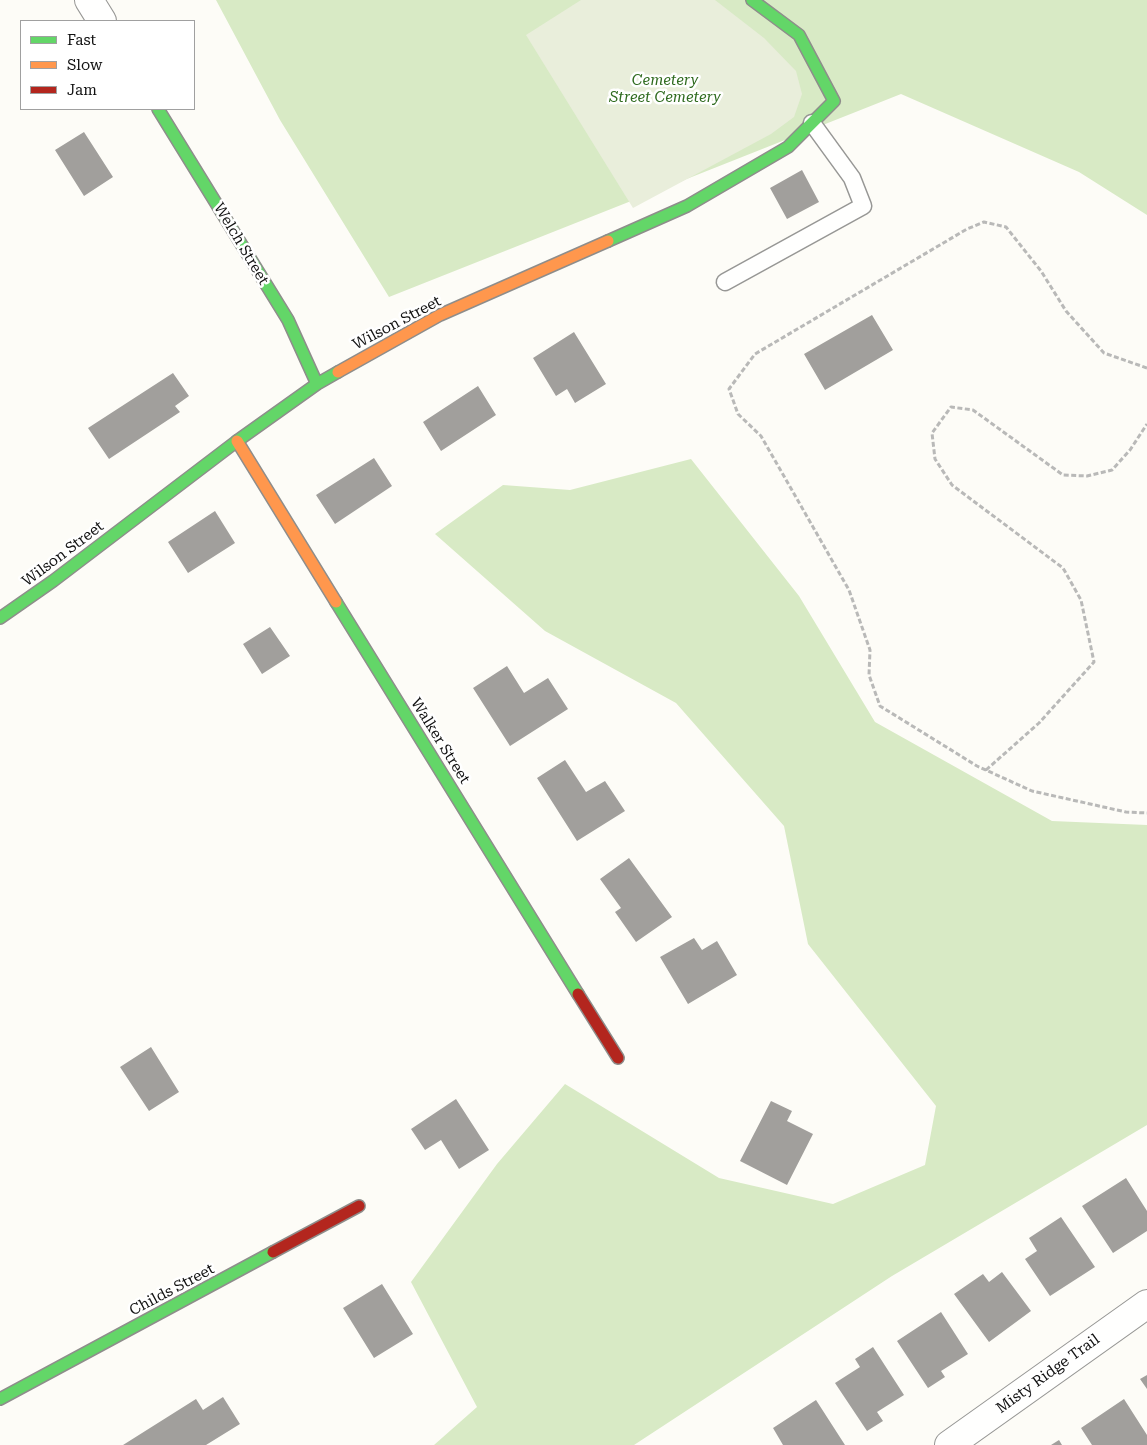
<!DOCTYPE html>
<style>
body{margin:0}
#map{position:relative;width:1147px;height:1445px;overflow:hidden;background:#fdfcf7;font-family:"Roboto Serif",serif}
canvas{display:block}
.legend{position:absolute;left:20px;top:20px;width:175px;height:90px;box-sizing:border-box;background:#fff;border:1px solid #a0a0a0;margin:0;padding:6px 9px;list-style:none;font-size:15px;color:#111}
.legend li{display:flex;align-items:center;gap:10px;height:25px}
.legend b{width:25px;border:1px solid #a0a0a0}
</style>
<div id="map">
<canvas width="1147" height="1445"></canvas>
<ul class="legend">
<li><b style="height:6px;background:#63d668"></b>Fast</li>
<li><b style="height:6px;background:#ff974d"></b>Slow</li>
<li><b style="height:6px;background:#b3261e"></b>Jam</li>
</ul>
</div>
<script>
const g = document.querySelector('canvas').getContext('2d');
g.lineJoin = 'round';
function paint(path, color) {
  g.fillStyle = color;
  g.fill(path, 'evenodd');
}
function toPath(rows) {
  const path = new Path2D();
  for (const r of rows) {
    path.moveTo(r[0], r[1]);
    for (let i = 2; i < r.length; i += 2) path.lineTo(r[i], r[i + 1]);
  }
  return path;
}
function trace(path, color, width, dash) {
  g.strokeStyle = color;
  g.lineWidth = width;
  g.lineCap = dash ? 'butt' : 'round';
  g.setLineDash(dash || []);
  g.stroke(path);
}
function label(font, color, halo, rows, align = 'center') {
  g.font = font + ' "Roboto Serif",serif';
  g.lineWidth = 5;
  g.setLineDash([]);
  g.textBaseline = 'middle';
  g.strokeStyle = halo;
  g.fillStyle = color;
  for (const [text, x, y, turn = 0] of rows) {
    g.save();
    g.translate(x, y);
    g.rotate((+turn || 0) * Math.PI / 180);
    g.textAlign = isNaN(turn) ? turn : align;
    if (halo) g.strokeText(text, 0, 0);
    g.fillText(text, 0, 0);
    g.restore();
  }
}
const forest = toPath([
 [216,0,1147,0,1147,215,1079,172,901,94,389,297,280,120],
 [691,459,799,596,875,722,1052,821,1147,825,1147,1125,892,1276,634,1445,434,1445,477,1407,411,1282,497,1164,565,1084,719,1178,833,1204,925,1165,936,1106,808,944,784,826,676,703,545,631,435,534,503,485,570,490]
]);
const cemetery = toPath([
 [581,0,715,0,764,38,796,71,802,94,794,117,771,134,633,208,526,35]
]);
const building = toPath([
 [84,132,113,177,84,196,55,150],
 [802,170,819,202,787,219,770,188],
 [872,315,893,350,825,390,804,354],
 [574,332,606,384,575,403,567,389,556,396,533,358],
 [173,373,189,396,175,406,180,412,109,459,88,428],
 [478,386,496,415,441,451,423,422],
 [374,458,392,486,335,524,316,495],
 [215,511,235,543,188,573,168,542],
 [270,627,290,656,262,674,243,644],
 [507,666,524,693,548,678,568,709,510,746,473,688],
 [565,760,586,792,605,781,625,811,577,841,537,778],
 [629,858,672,917,636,942,615,912,621,908,600,879],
 [694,938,702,950,717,941,737,975,688,1004,660,957],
 [151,1047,179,1092,149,1111,120,1067],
 [456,1099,489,1150,459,1169,441,1140,425,1150,411,1129],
 [771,1101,792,1111,787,1121,813,1134,787,1185,740,1161],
 [1126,1178,1147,1211,1147,1231,1113,1253,1082,1206],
 [1061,1217,1095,1267,1050,1296,1025,1259,1037,1251,1029,1238],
 [1002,1272,1031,1311,989,1342,954,1294,983,1274,989,1282],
 [382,1284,413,1334,374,1358,343,1308],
 [941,1312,968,1354,941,1371,945,1377,928,1388,897,1341],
 [873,1347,904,1395,877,1412,883,1421,867,1431,835,1383,860,1367,855,1359],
 [1147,1375,1147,1389,1140,1379],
 [223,1397,240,1424,206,1445,123,1445,196,1399,203,1410],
 [1124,1399,1147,1435,1147,1445,1092,1445,1081,1428],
 [816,1400,845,1445,783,1445,773,1428],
 [1059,1440,1062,1445,1051,1445]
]);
const path = toPath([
 [1147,368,1104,353,1066,311,1041,271,1006,227,984,222,967,229,755,354,729,389,738,414,761,436,849,590,870,650,869,675,880,706,977,766,1032,791,1126,812,1147,813],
 [986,770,1039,723,1094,662,1081,600,1063,568,952,485,935,459,932,433,951,407,973,410,1063,475,1087,476,1112,470,1130,450,1147,424]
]);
const lane = toPath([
 [725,282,863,206,852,178,812,123]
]);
const street = toPath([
 [89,0,102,21],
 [949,1445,1147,1304]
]);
const fast = toPath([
 [158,109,288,320,317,384],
 [608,241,687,206,788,147,834,101,799,35,752,0],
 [336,602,578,994],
 [0,618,53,581,237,441,317,384,338,372],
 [0,1399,273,1252]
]);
const slow = toPath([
 [338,372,440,315,608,241],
 [237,441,336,602]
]);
const jam = toPath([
 [578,994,618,1058],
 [273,1252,359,1206]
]);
const parkNames = [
 ["Cemetery",665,81],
 ["Street Cemetery",665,98]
];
const streetNames = [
 ["Welch Street",241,244,59],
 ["Wilson Street",397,323,-28],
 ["Wilson Street",63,554,-37],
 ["Walker Street",440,741,58],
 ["Childs Street",172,1290,-28],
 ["Misty Ridge Trail",1048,1374,-36]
];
paint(forest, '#d8eac5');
paint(cemetery, '#e9eedb');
paint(building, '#a19f9c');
trace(lane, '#979795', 19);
trace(street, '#979795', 30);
trace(fast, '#8e8d8b', 14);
trace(slow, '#8e8d8b', 14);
trace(jam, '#8e8d8b', 14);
trace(path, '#b9b9b8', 3, [5, 2.5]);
trace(lane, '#fffffe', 16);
trace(street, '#fffffe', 28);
trace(fast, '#63d668', 11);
trace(slow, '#ff974d', 11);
trace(jam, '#b3261e', 11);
label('italic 15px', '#2f6b1f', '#fff', parkNames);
label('15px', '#111', '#fff', streetNames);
</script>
